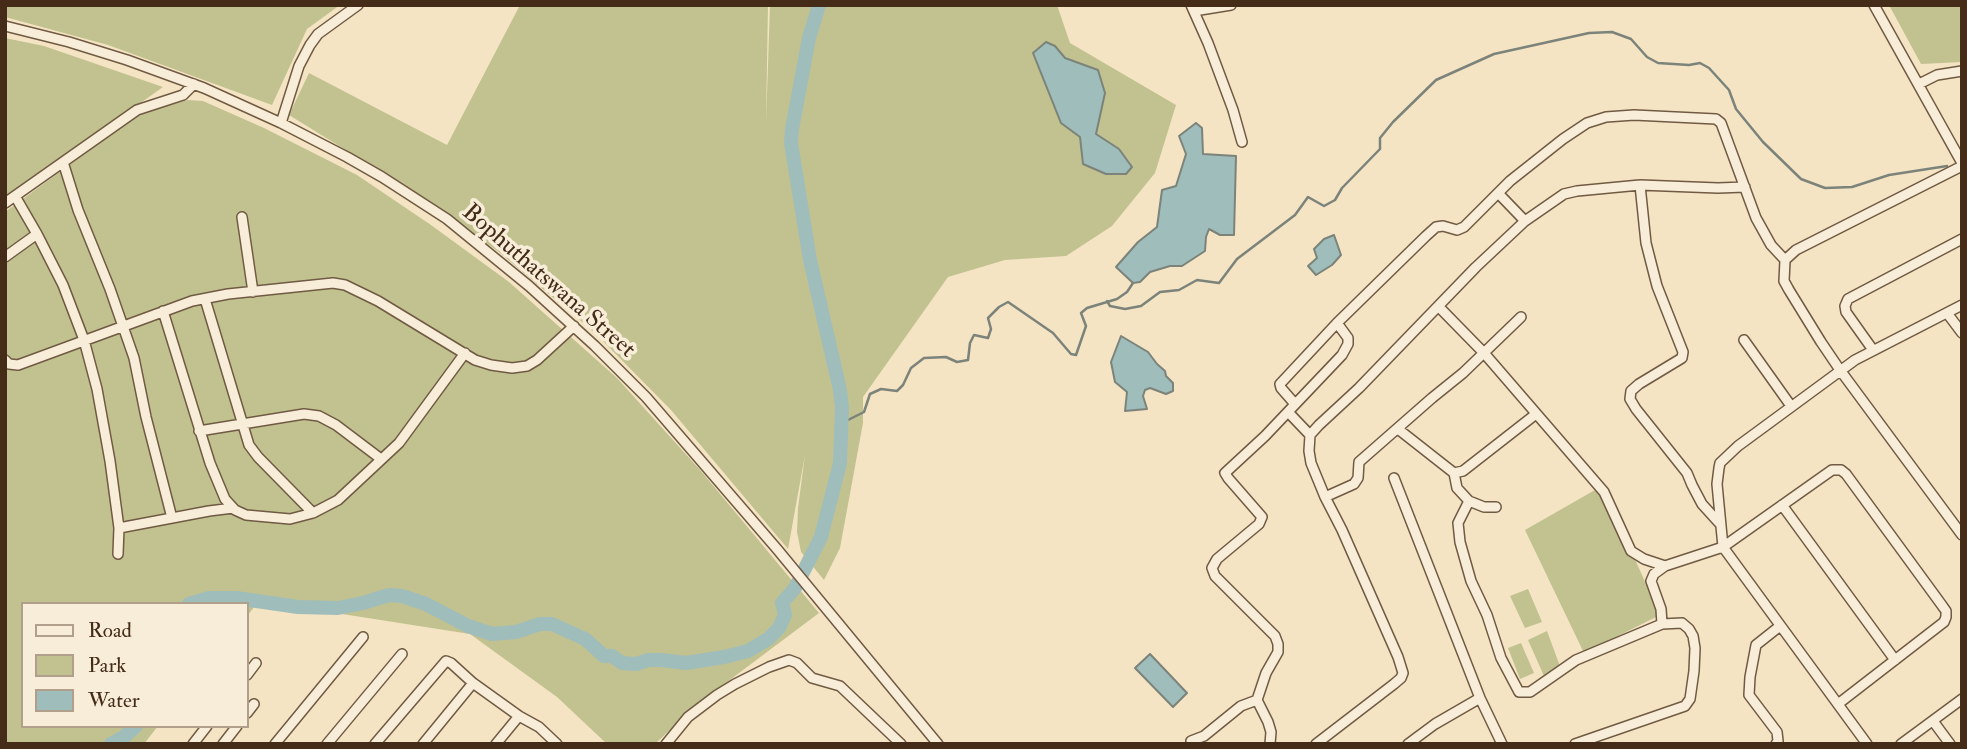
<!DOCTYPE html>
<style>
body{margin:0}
#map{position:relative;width:1967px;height:749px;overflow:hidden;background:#f5e4c3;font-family:"IM FELL Double Pica",serif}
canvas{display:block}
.frame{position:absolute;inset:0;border:7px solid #442c18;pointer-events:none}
.legend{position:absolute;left:21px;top:602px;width:228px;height:126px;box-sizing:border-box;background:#f8edd8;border:2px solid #b0a08b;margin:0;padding:9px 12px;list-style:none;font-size:21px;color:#442c18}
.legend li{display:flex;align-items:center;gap:14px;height:35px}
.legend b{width:35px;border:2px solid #b0a08b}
</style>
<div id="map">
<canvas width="1967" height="749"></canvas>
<div class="frame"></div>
<ul class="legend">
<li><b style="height:9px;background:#f8edd8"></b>Road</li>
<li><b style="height:19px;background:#c1c290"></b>Park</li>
<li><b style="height:19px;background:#9fbdbb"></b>Water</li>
</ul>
</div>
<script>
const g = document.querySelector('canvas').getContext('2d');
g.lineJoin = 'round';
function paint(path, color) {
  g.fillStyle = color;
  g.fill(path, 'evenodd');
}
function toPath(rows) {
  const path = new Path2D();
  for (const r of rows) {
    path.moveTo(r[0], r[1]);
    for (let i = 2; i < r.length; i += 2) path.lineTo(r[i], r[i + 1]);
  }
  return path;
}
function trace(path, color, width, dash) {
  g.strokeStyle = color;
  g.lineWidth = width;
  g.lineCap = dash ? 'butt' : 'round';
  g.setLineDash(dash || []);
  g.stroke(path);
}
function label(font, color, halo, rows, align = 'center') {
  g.font = font + ' "IM FELL Double Pica",serif';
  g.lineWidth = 7;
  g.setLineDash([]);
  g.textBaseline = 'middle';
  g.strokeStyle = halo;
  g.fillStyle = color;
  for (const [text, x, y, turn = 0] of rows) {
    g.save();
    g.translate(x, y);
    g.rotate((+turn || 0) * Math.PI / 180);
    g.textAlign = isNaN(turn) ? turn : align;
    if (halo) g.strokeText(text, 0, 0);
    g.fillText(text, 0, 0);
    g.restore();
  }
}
const green = toPath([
 [5,5,340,5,307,29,272,105,108,45,5,17],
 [520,5,768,5,766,124,770,5,1057,5,1070,43,1176,105,1155,173,1112,226,1066,256,1005,260,948,277,863,397,863,423,840,548,824,580,801,552,797,532,798,508,805,455,788,549,671,410,594,332,499,252,396,181,289,115,309,73,447,145],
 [1889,5,1962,5,1962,62,1921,64],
 [5,38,44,46,163,87,5,199],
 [188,100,203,101,264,128,357,175,431,225,509,282,617,378,701,471,819,613,695,706,655,744,607,744,557,697,470,634,259,601,247,616,247,604,23,604,23,726,158,726,144,744,5,744,5,212,139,114],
 [1602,486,1660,615,1584,653,1525,530],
 [1528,589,1542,622,1525,628,1510,596],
 [1547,631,1561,669,1544,676,1528,640],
 [1521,643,1534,673,1520,679,1508,648]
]);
const water = toPath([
 [1046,42,1055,46,1065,58,1098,70,1105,93,1096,134,1119,149,1132,167,1126,174,1106,174,1083,164,1080,137,1061,123,1033,53,1046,42],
 [1196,123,1202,128,1203,154,1236,156,1234,235,1220,235,1209,229,1206,237,1205,251,1182,266,1170,266,1150,272,1140,282,1133,283,1116,267,1138,242,1157,227,1162,190,1176,186,1186,154,1179,136,1196,123],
 [1334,235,1341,255,1332,265,1316,275,1308,266,1317,258,1314,249,1324,239,1334,235],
 [1121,336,1148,352,1157,364,1165,371,1166,376,1173,383,1173,391,1166,394,1150,388,1145,390,1143,396,1147,409,1125,411,1127,392,1115,382,1111,362,1121,336],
 [1150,654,1187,693,1173,707,1135,668,1150,654]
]);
const stream = toPath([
 [1107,301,1110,306,1125,309,1141,306,1160,292,1179,290,1197,280,1219,283,1237,259,1295,215,1308,197,1324,206,1335,200,1342,188,1380,149,1380,138,1393,122,1436,80,1494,54,1589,33,1612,32,1631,39,1647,57,1658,63,1689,65,1700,63,1709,68,1729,90,1736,109,1763,142,1801,179,1825,188,1852,187,1889,175,1947,166],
 [842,423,864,412,870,394,881,389,897,391,903,385,911,368,924,358,946,357,957,362,968,360,970,343,974,335,988,338,991,329,988,318,999,307,1008,302,1053,333,1071,354,1076,355,1086,326,1081,313,1087,308,1117,299,1127,292,1133,283]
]);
const river = toPath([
 [189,604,209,598,236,598,298,607,338,608,363,603,389,595,402,596,426,604,468,626,492,634,516,632,540,624,552,624,585,639,604,656,612,656,622,663,636,664,648,660,661,660,686,663,724,657,748,651,768,639,779,628,785,615,782,603,795,588,821,537,840,463,842,408,840,390,810,260,791,143,792,129,809,38,819,5],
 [111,744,124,737,136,726]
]);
const street = toPath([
 [1191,5,1208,43,1233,110,1242,142],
 [1874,5,1962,163],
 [1194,11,1231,5],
 [5,26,69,42,127,60,204,88,281,123,347,157,382,177,447,219,529,286,595,346,646,397,777,549,938,744],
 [1919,84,1937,75,1962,71],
 [281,123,299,66,310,45,318,34,358,5],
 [63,162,78,210,110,289,134,358,146,417,172,518],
 [1640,185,1646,243,1657,286,1683,352,1682,358,1639,384,1631,391,1630,399,1636,409,1687,473,1692,485,1702,504,1721,525],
 [1498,193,1525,221],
 [15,196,37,234,63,285,84,340,97,389,110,461,119,528,118,554],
 [5,203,137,110,183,95,194,84],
 [242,217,253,292],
 [5,257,37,234],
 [1785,260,1796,250,1962,166],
 [205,299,249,445,258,457,313,513],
 [1438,306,1484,353,1604,492,1631,551,1644,559,1665,566],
 [163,311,210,463,225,499,235,510,246,515,290,519,313,513,338,500,399,443,465,353],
 [1947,313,1962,333],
 [1744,340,1791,406],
 [1873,350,1846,312,1845,306,1848,299,1962,239],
 [5,360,9,364,18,365,192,301,228,294,333,283,345,285,378,301,475,360,491,365,512,368,527,366,537,360,574,326],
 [1295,404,1281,388,1280,384,1337,323,1426,236,1436,227,1443,226,1457,230,1464,227,1510,181,1563,139,1587,123,1606,117,1634,115,1716,119,1721,123,1756,218,1771,245,1785,260,1784,281,1789,290,1821,342,1840,370,1962,535],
 [1288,412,1310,435],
 [1398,429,1454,473,1463,471,1536,414],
 [199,431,304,414,319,416,336,425,381,459],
 [1454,473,1457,488,1469,501,1484,507,1496,507],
 [1394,478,1480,698,1502,744],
 [1325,497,1354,484,1358,478,1359,462,1432,398,1463,373,1521,317],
 [1469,501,1458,523,1460,542,1471,581,1487,615,1501,658,1519,692,1530,692,1576,660,1662,624,1682,623,1689,629,1693,636,1695,648,1694,671,1690,699,1685,706,1575,744],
 [1782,505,1895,660],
 [119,528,209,511,233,508],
 [1662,624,1661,609,1651,581,1654,574,1665,566,1723,547,1832,470,1841,470,1846,474,1941,604,1946,611,1946,617,1944,622,1838,704],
 [247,675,256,663],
 [247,713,254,704],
 [1933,721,1950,744],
 [1191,741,1204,736,1241,706,1257,700],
 [193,744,207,726],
 [223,744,237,726],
 [275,744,363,637],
 [327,744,402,654],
 [375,744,446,661,451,663,473,683,519,716,539,727,557,744],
 [423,744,473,683],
 [496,744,519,716],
 [666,744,688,717,717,695,735,684,769,667,789,660,797,663,812,678,840,686,901,744],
 [1270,744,1271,732,1268,722,1257,700,1266,673,1278,652,1278,644,1275,636,1215,576,1212,568,1217,559,1259,524,1262,517,1228,478,1225,473,1265,436,1342,355,1348,344,1348,338,1337,323],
 [1316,744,1394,684,1401,678,1403,673,1398,657,1342,530,1325,497,1311,463,1309,451,1310,435,1319,425,1359,388,1476,267,1525,221,1564,194,1577,191,1640,185,1718,188,1745,187],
 [1408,744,1435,724,1480,698],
 [1776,744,1778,741,1777,732,1749,695,1750,677,1756,645,1780,626],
 [1867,744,1723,547,1717,484,1719,468,1720,463,1738,446,1855,360,1962,305],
 [1901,744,1962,699]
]);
const streetNames = [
 ["Bophuthatswana Street",548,282,41]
];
paint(green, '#c1c290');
paint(water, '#9fbdbb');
trace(water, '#7b837a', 2);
trace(stream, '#7b837a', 2.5);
trace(river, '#9fbdbb', 14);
trace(street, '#705a43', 12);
trace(street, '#f8edd8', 9);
label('24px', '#442c18', '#f8edd8', streetNames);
</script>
